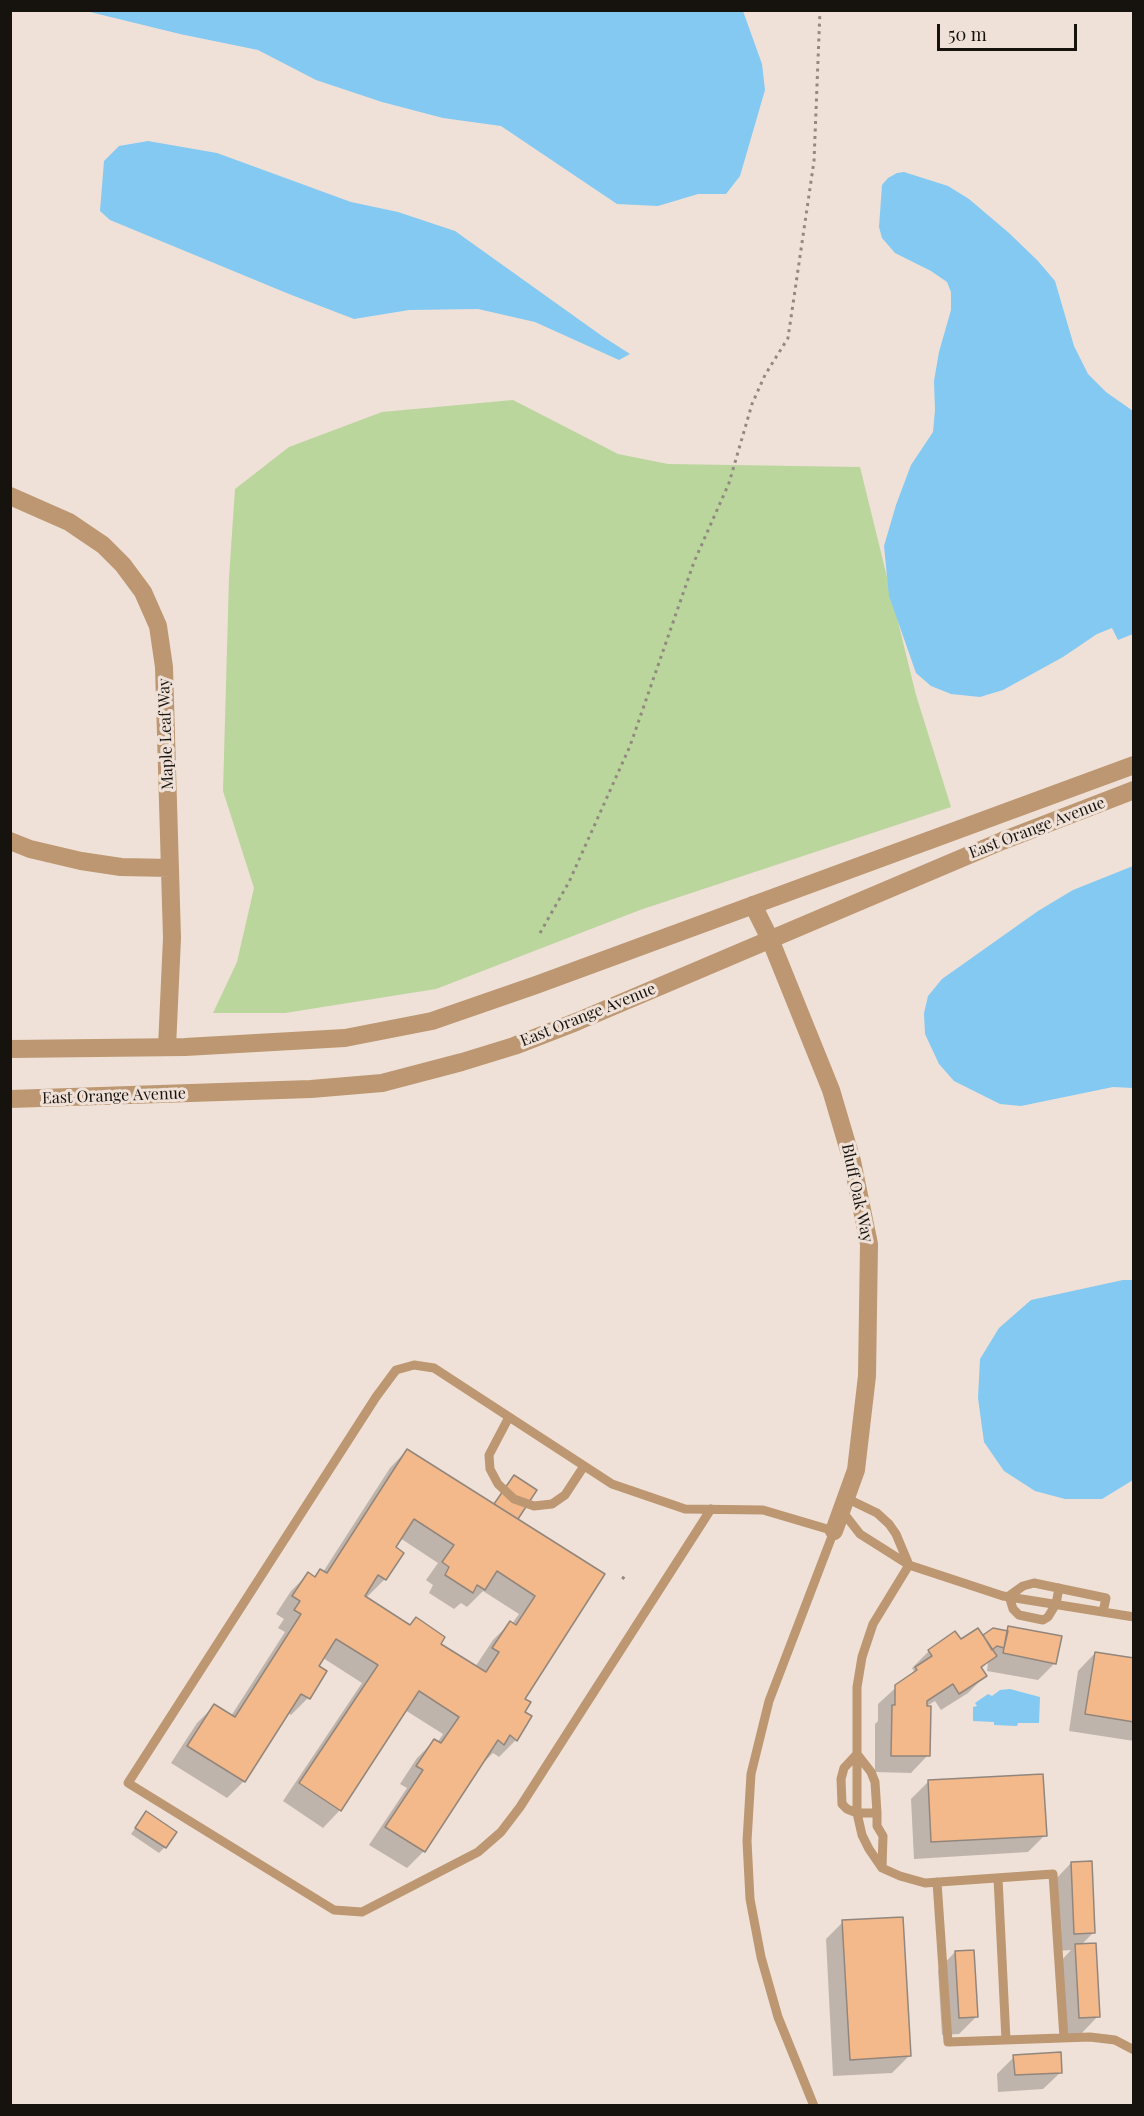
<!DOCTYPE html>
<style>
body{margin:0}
#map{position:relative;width:1144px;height:2116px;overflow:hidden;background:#efe1d7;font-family:"Playfair Display",serif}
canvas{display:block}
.frame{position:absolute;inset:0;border:12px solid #16120e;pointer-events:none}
.scale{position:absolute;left:937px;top:24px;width:140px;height:27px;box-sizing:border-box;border:3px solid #16120e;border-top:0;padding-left:8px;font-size:18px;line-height:21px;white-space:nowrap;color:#16120e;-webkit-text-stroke:4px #efe1d7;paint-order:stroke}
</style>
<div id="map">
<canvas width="1144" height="2116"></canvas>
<div class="frame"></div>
<div class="scale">50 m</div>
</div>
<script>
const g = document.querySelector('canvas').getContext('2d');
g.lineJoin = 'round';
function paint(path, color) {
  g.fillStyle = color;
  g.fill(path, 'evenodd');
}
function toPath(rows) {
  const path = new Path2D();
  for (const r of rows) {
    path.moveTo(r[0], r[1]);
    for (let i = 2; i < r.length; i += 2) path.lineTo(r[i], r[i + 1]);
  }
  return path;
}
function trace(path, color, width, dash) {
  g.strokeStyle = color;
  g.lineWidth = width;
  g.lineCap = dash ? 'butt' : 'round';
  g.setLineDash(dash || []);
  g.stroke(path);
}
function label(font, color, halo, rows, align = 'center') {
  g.font = font + ' "Playfair Display",serif';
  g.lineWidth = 6;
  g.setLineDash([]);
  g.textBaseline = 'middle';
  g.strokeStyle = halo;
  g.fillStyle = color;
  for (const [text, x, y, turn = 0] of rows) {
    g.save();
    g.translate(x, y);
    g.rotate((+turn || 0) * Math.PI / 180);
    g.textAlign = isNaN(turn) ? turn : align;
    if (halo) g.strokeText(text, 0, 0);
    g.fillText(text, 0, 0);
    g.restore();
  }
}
const green = toPath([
 [513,400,618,454,668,464,860,467,916,695,951,807,640,910,436,989,285,1013,213,1013,237,962,254,888,223,791,229,578,235,489,289,447,382,412]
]);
const water = toPath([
 [86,11,743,11,762,64,765,90,740,176,726,194,698,194,658,206,617,204,501,126,443,118,382,102,316,80,258,50,180,34],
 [148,141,217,153,351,202,398,212,455,231,602,336,630,354,619,360,535,322,478,309,409,310,354,319,289,294,110,220,100,211,104,161,119,146],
 [904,172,948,186,969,199,1009,233,1038,261,1055,281,1074,346,1088,374,1106,392,1133,411,1133,634,1118,640,1112,628,1097,634,1063,657,1003,690,980,697,951,694,931,686,916,673,889,596,884,546,896,505,911,465,933,432,935,410,934,381,939,352,951,310,951,292,947,282,931,271,895,253,882,238,879,227,882,185,888,178,897,173],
 [1133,866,1133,1088,1113,1087,1021,1106,1000,1104,954,1081,939,1064,925,1034,924,1013,928,996,942,979,1038,911,1073,890],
 [1123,1280,1133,1280,1133,1480,1102,1499,1065,1499,1035,1491,1004,1471,984,1442,978,1398,980,1359,999,1328,1031,1300],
 [1010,1689,1040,1697,1039,1723,1018,1723,1017,1726,994,1725,994,1722,973,1721,973,1707,977,1706,975,1703,988,1694,992,1696,1000,1690]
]);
const shadow = toPath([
 [407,1450,494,1506,535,1490,517,1519,603,1575,523,1699,523,1712,516,1740,499,1757,493,1753,485,1761,483,1760,424,1851,407,1868,369,1845,407,1788,400,1784,417,1758,434,1741,437,1743,443,1734,405,1710,340,1810,323,1828,283,1801,362,1683,323,1658,317,1667,308,1698,291,1715,288,1713,244,1781,227,1798,171,1763,197,1723,214,1706,231,1716,285,1632,278,1628,284,1619,276,1614,291,1591,308,1574,314,1577,320,1571,323,1572,390,1468],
 [400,1538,438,1563,426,1580,433,1585,429,1593,454,1609,461,1603,467,1607,483,1591,519,1614,512,1624,510,1623,493,1640,475,1667,366,1598,385,1579,394,1548],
 [1009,1627,1055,1663,1038,1680,987,1671,988,1662,981,1669,985,1676,968,1693,941,1710,935,1701,925,1707,928,1755,911,1773,875,1772,875,1724,878,1721,878,1704,914,1671,912,1668,929,1651,960,1641,982,1637,994,1630,1005,1632],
 [1095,1653,1134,1659,1134,1741,1069,1731,1078,1671],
 [928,1782,1045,1835,1028,1852,914,1859,911,1799],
 [146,1813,165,1847,159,1853,131,1834],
 [1071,1863,1094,1932,1081,1945,1098,2016,1081,2034,1063,2034,1059,1963,1071,1950,1057,1951,1054,1881],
 [843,1922,909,2056,892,2073,833,2076,826,1939],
 [955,1952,976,2017,959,2034,942,2035,938,1970],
 [1014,2057,1061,2072,1043,2089,998,2092,997,2074]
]);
const building = toPath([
 [407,1449,605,1574,525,1699,531,1702,525,1712,532,1716,517,1741,510,1735,504,1745,498,1740,425,1852,385,1827,423,1770,416,1766,434,1739,441,1743,459,1717,419,1691,341,1811,299,1783,378,1665,336,1639,319,1666,327,1671,310,1699,301,1694,245,1782,187,1746,214,1704,235,1717,301,1614,294,1610,300,1601,292,1596,308,1572,315,1577,320,1569,327,1573,407,1449],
 [414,1519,454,1545,442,1562,449,1567,445,1575,473,1593,477,1585,485,1590,497,1571,535,1596,516,1625,510,1621,492,1648,499,1652,486,1672,441,1644,445,1637,416,1617,410,1625,365,1596,378,1575,386,1580,404,1553,396,1547,414,1519],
 [514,1475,537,1490,518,1519,494,1504,514,1475],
 [1008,1626,1062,1636,1056,1664,1003,1653,1008,1626],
 [978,1628,997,1656,981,1667,987,1676,959,1694,953,1684,927,1701,927,1706,931,1706,930,1756,891,1756,892,1705,895,1705,895,1685,917,1670,915,1667,932,1656,928,1650,955,1631,961,1639,978,1628],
 [993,1628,1008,1631,1004,1648,997,1646,992,1650,983,1635,993,1628],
 [1095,1652,1134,1658,1134,1722,1085,1714,1095,1652],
 [1043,1774,1047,1836,931,1842,928,1780,1043,1774],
 [146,1811,177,1832,166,1848,135,1828,146,1811],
 [1092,1861,1095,1933,1074,1934,1071,1862,1092,1861],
 [903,1917,911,2056,850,2060,842,1920,903,1917],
 [1096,1943,1100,2017,1079,2018,1075,1944,1096,1943],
 [974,1950,978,2017,959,2018,955,1951,974,1950],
 [1061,2052,1062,2073,1015,2075,1013,2055,1061,2052]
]);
const path = toPath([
 [540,933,569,882,630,746,694,562,729,483,752,404,765,375,788,338,814,161,820,10],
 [622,1577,625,1579]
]);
const service = toPath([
 [509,1417,489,1455,490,1469,498,1484,514,1499,534,1506,552,1504,565,1495,584,1466],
 [846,1498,877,1513,889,1524,896,1534,909,1565],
 [711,1509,520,1807,501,1832,478,1852,362,1912,334,1910,128,1783,376,1397,396,1370,414,1365,434,1368,612,1484,685,1509,763,1510,834,1531,769,1701,751,1774,747,1841,750,1899,761,1957,778,2017,814,2106],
 [842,1511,860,1534,909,1565,1003,1596,1134,1617],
 [909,1565,873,1624,862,1657,857,1687,857,1813,862,1835,869,1849,882,1868,900,1876,925,1883,1053,1874,1064,2038],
 [1059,1588,1056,1604,1048,1617,1043,1620,1019,1615,1013,1609,1009,1596,1023,1586,1034,1583,1106,1598,1103,1612],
 [877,1813,857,1813,847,1809,842,1804,841,1779,844,1768,857,1754,871,1772,875,1782,877,1813,877,1826,883,1836,882,1868],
 [998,1878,1006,2040],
 [937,1882,948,2042,1090,2037,1115,2040,1134,2050]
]);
const minor = toPath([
 [10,496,69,522,103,545,123,565,143,592,158,626,164,667,172,938,167,1047],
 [10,841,30,849,81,861,121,867,170,868],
 [753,905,770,939,831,1090,852,1161,869,1244,867,1376,856,1470,834,1531]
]);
const tertiary = toPath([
 [10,1049,185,1047,345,1038,432,1021,536,985,1134,765],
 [10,1099,311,1089,382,1083,462,1062,514,1046,576,1022,1002,841,1134,790]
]);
const streetNames = [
 ["Maple Leaf Way",166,734,-92],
 ["East Orange Avenue",1037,828,-21],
 ["East Orange Avenue",588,1015,-22],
 ["East Orange Avenue",114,1096,-2],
 ["Bluff Oak Way",857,1193,78]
];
paint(green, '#bad69d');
paint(water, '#83c9f2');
paint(shadow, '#0003');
paint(building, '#f4b98b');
trace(building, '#92867c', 1.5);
trace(path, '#938981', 3, [3, 4.5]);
trace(service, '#bc9771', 9);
trace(minor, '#bc9771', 18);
trace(tertiary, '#bc9771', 18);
label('16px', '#16120e', '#efe1d7', streetNames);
</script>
